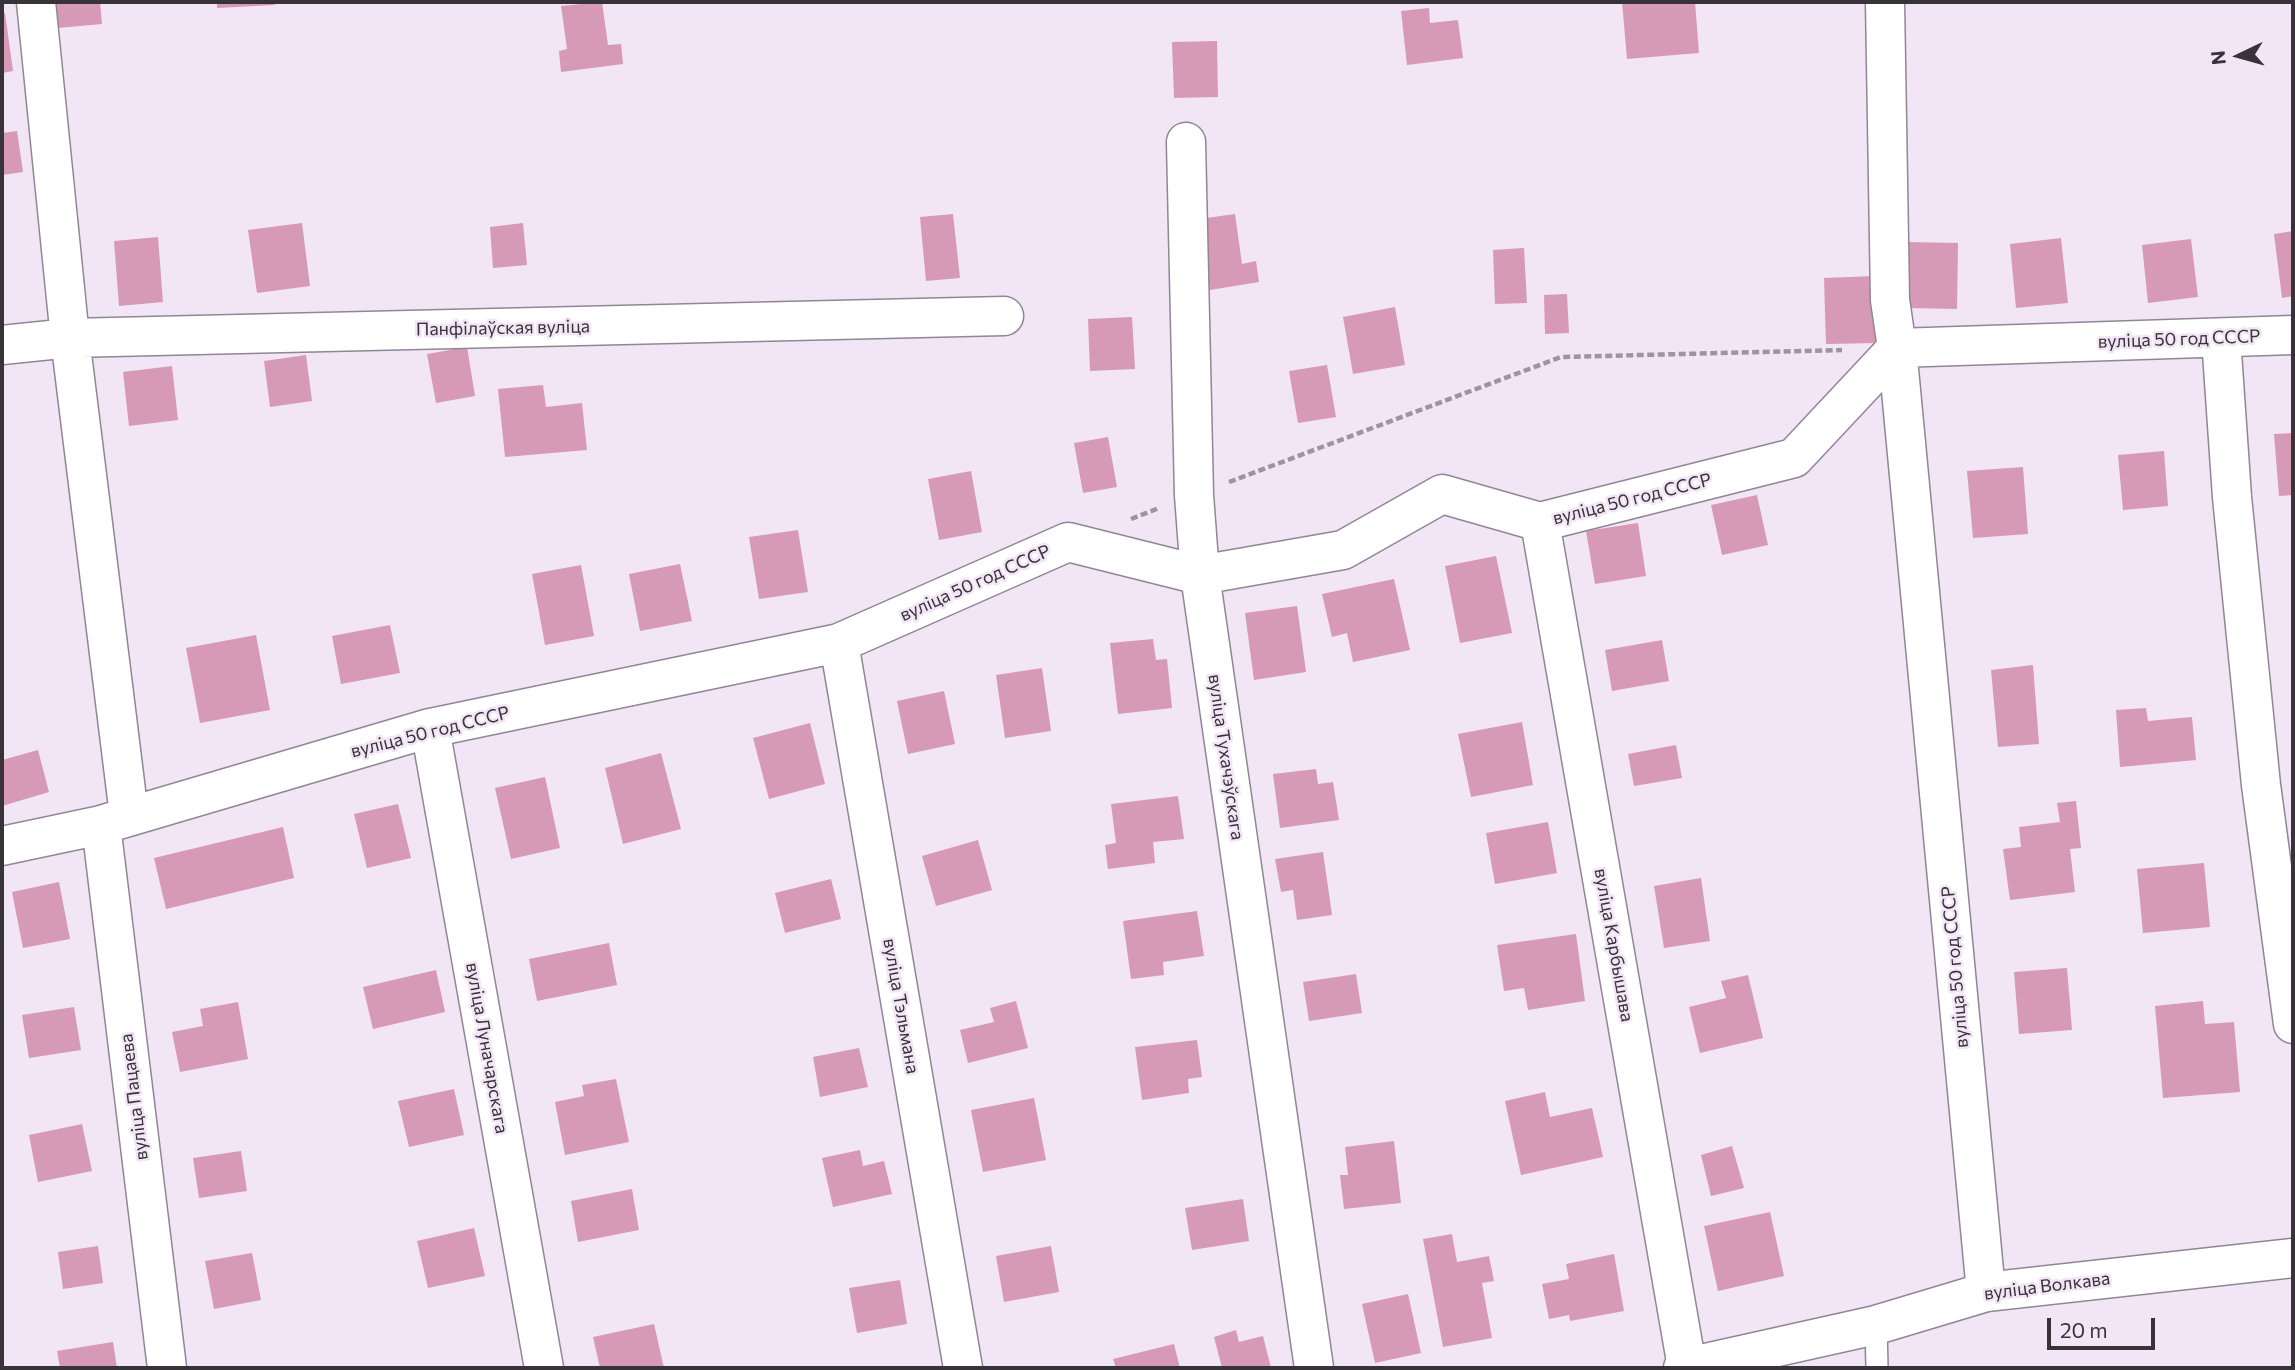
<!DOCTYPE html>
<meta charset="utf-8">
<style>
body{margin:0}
#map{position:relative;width:2295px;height:1370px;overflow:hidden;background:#f2e5f6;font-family:Commissioner,sans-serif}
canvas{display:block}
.frame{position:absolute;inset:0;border:4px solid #373339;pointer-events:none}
.north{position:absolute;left:2204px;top:21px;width:70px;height:70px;-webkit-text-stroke:5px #f2e5f6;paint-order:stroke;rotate:265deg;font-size:19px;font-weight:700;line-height:28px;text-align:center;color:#373339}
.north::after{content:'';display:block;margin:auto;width:24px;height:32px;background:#373339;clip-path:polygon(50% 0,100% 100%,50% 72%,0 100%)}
.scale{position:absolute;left:2047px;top:1318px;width:108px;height:32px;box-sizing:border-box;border:4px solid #373339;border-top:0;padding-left:9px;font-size:21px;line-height:24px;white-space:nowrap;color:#373339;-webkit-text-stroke:5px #f2e5f6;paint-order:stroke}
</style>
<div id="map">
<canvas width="2295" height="1370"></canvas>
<div class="frame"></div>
<div class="north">N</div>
<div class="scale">20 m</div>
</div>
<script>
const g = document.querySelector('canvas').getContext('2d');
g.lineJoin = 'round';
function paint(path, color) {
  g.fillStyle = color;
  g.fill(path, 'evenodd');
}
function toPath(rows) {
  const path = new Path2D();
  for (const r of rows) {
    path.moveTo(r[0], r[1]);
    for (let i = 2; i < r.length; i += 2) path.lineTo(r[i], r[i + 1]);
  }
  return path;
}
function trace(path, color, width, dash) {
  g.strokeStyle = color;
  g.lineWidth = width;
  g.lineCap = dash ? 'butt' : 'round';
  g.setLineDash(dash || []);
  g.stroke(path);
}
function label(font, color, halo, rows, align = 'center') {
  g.font = font + ' Commissioner,sans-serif';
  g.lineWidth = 5;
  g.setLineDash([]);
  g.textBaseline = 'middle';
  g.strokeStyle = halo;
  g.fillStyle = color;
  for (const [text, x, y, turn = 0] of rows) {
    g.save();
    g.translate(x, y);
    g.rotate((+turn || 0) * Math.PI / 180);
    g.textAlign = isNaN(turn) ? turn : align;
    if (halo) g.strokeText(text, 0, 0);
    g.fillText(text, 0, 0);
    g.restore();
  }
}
const building = toPath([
 [55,2,100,2,102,24,58,28],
 [217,2,274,2,275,5,217,8],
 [602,2,608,45,621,44,623,64,561,72,559,51,567,49,561,6],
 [1622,2,1695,2,1699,53,1627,59],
 [1429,8,1430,23,1458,20,1463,58,1407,65,1401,11],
 [5,13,13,71,2,73,2,14],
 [1217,41,1218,97,1174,98,1172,42],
 [17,131,23,172,2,175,2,133],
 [953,214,960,278,926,281,920,217],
 [1235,214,1242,264,1256,261,1259,282,1210,290,1199,219],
 [302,223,310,286,257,293,248,230],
 [523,223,527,265,493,268,490,227],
 [2293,231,2293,296,2282,298,2274,234],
 [158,237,163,302,119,306,114,241],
 [2061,238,2068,303,2016,308,2010,244],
 [2191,239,2198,297,2148,303,2142,245],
 [1909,242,1958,243,1957,309,1907,308],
 [1524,248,1527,303,1495,304,1493,250],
 [1875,276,1877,343,1826,344,1824,278],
 [1567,294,1569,333,1545,334,1544,295],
 [1395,307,1405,365,1353,374,1343,317],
 [1132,317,1135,369,1090,371,1088,319],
 [467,347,475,396,436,403,427,354],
 [306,355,312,401,270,407,264,361],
 [1327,365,1336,417,1298,423,1289,371],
 [172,366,178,420,129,426,123,372],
 [543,385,546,407,582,403,587,450,505,457,498,389],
 [2293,433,2293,495,2279,496,2274,434],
 [1108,437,1117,487,1083,493,1074,443],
 [2164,451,2168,506,2123,510,2118,455],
 [2023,467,2028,534,1973,538,1967,471],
 [971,471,982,532,939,540,928,479],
 [1757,495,1768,545,1722,555,1711,505],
 [1638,523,1646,576,1595,584,1586,531],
 [798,530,808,592,759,599,749,537],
 [1496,556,1512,633,1460,643,1445,566],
 [680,564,692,621,640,631,629,574],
 [581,565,594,636,545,645,532,574],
 [1394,579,1410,650,1353,662,1347,633,1332,637,1322,594],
 [1297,606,1306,672,1254,680,1245,613],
 [390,625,400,673,341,684,332,636],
 [256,635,270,710,200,723,186,648],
 [1153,639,1156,660,1167,659,1172,708,1118,714,1110,643],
 [1662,640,1669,681,1612,691,1605,650],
 [2033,665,2039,744,1998,747,1991,670],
 [1042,668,1051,731,1005,738,996,675],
 [944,691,955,744,908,754,897,701],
 [2146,708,2148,721,2192,717,2196,760,2120,767,2116,710],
 [1522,722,1533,785,1471,797,1458,734],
 [810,723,825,784,769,799,753,738],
 [1676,745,1682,778,1634,786,1628,754],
 [38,750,49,792,2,806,2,760],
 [661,753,681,829,623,844,605,768],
 [1316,769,1318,784,1333,782,1339,820,1280,828,1273,774],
 [545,777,560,848,511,859,495,788],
 [1178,796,1184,839,1153,842,1155,863,1108,869,1105,845,1116,843,1111,804],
 [2076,801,2081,848,2070,849,2075,892,2010,900,2003,849,2021,847,2019,827,2060,822,2057,803],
 [398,804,411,858,367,868,354,814],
 [1548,822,1557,873,1495,884,1486,833],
 [283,827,294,878,166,909,154,858],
 [978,840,992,890,936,906,922,856],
 [1323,852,1332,915,1297,920,1293,890,1281,892,1275,859],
 [2204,863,2210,927,2143,933,2137,869],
 [1701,878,1710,941,1664,948,1654,886],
 [831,879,841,919,785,933,775,893],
 [59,882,70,939,23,948,12,892],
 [1197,911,1204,956,1163,962,1164,975,1131,979,1123,921],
 [1576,934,1585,1001,1528,1010,1524,988,1504,991,1497,945],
 [609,943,617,985,537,1001,529,959],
 [2067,968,2072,1030,2019,1034,2014,972],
 [436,970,445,1012,373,1029,363,987],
 [1356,974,1362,1013,1309,1021,1303,982],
 [1748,975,1763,1038,1700,1053,1689,1007,1726,998,1721,981],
 [1016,1001,1028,1048,968,1063,960,1030,994,1022,990,1008],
 [2203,1001,2205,1024,2234,1022,2240,1092,2163,1098,2155,1006],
 [238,1002,248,1059,180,1072,172,1032,203,1026,200,1009],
 [74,1007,81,1050,29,1058,22,1015],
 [1197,1040,1202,1077,1188,1079,1189,1093,1142,1100,1135,1047],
 [859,1048,868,1087,820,1097,813,1057],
 [616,1079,629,1142,565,1155,555,1102,584,1096,582,1085],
 [454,1089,464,1135,409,1147,398,1101],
 [1545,1092,1550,1117,1592,1108,1603,1157,1521,1175,1505,1101],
 [1034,1098,1046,1160,983,1172,971,1110],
 [82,1124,92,1171,38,1182,29,1135],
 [1394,1141,1401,1203,1344,1209,1340,1175,1348,1175,1345,1147],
 [1732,1146,1744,1188,1711,1196,1701,1155],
 [860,1150,863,1166,884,1161,892,1194,833,1207,822,1158],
 [241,1151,247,1191,199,1198,193,1158],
 [632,1189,639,1230,578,1242,571,1201],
 [1243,1199,1249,1241,1192,1250,1185,1208],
 [1770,1212,1784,1276,1718,1291,1704,1226],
 [474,1228,485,1276,428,1288,417,1241],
 [1452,1234,1457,1262,1489,1256,1494,1281,1482,1283,1492,1338,1443,1347,1423,1239],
 [98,1246,103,1283,63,1289,58,1252],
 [1051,1246,1059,1292,1004,1302,996,1256],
 [252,1253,261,1300,214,1309,205,1261],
 [1614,1254,1624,1311,1570,1321,1569,1315,1549,1319,1542,1284,1569,1279,1566,1264],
 [900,1280,907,1324,857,1333,849,1288],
 [1408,1294,1421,1353,1375,1363,1362,1304],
 [654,1324,664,1368,600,1368,593,1337],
 [1236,1330,1239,1342,1263,1336,1271,1368,1222,1368,1214,1337],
 [113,1342,117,1368,60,1368,57,1351],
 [1174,1344,1180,1368,1116,1368,1113,1359]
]);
const path = toPath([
 [1229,482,1561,357,1842,350],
 [1131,519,1159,508]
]);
const lane = toPath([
 [1876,1325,1877,1368]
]);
const street = toPath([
 [36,2,70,338,129,815],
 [1885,2,1890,300,1897,348,1986,1292],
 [1186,142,1194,495,1200,575,1314,1368],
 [2221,338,2232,497,2261,785,2293,1024],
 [2,345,70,338,1004,316],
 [1540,522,1687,1367],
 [839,643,963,1368],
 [430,728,544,1368],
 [101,825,167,1368],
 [2,846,101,825,430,728,839,643,1068,542,1200,575,1343,550,1442,494,1540,522,1794,458,1897,348,2293,335]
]);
const secondary = toPath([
 [1683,1368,1876,1325,1986,1292,2293,1258]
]);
const streetNames = [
 ["Панфілаўская вуліца",503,328,-1],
 ["вуліца 50 год СССР",2179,339,-2],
 ["вуліца 50 год СССР",1632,499,-14],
 ["вуліца 50 год СССР",975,583,-24],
 ["вуліца 50 год СССР",430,732,-14],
 ["вуліца Тухачэўскага",1226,757,82],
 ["вуліца Карбышава",1614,945,80],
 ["вуліца 50 год СССР",1955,967,-95],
 ["вуліца Тэльмана",901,1006,80],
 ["вуліца Луначарскага",487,1048,80],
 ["вуліца Пацаева",134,1097,-97],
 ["вуліца Волкава",2047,1286,-7]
];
paint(building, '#d69ab6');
trace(lane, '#918695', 24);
trace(street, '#918695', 41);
trace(secondary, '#918695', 41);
trace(path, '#9d94a0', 4.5, [7, 3.5]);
trace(lane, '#fff', 21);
trace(street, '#fff', 38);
trace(secondary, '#fff', 38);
label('18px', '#373339', '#f2e5f6', streetNames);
</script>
